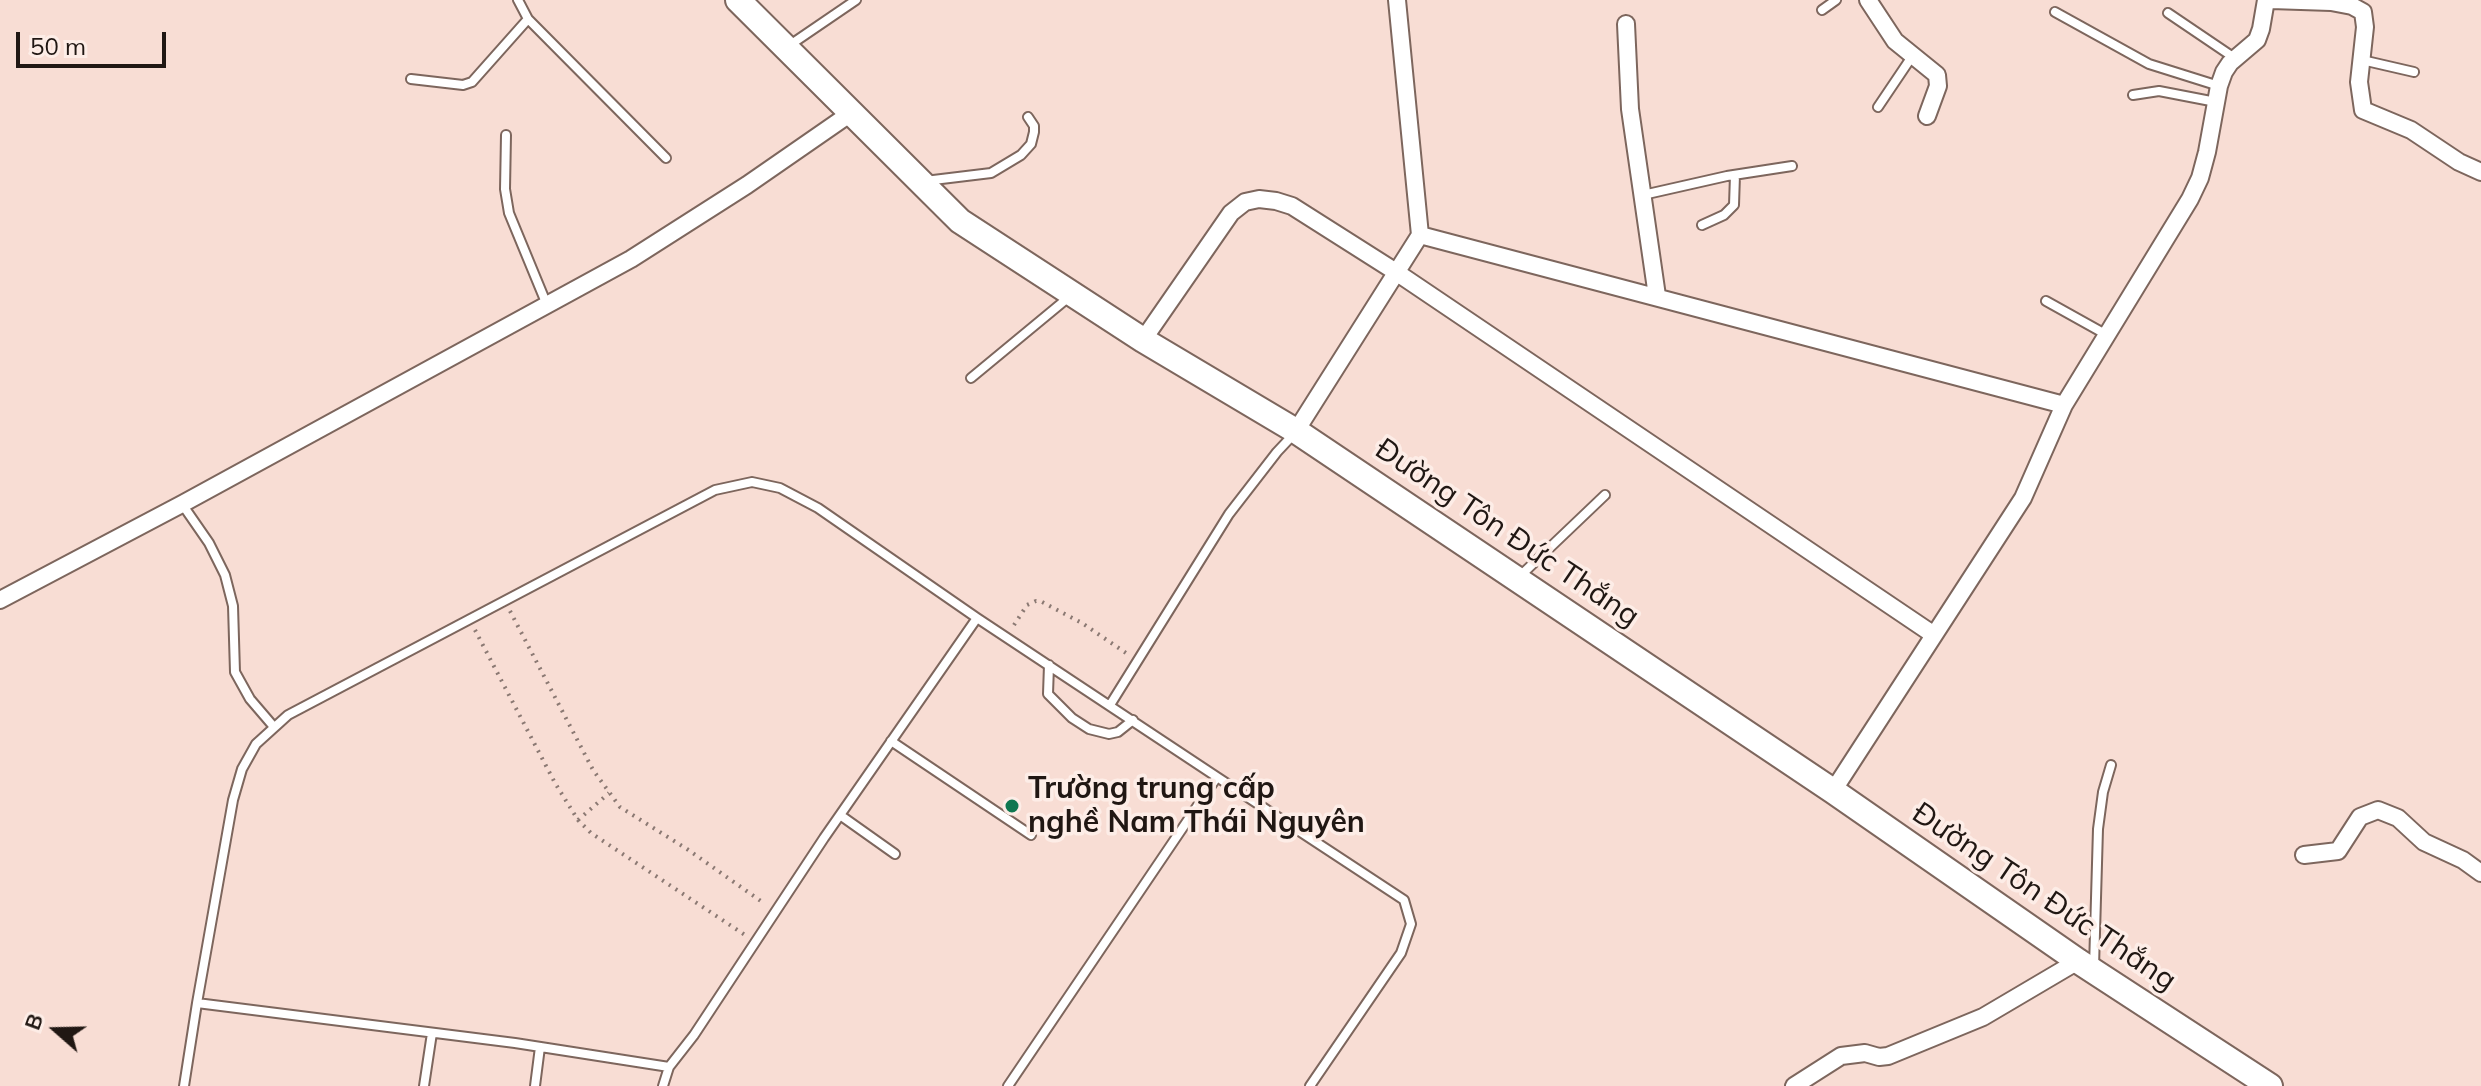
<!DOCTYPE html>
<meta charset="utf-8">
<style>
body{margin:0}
#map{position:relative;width:2481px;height:1086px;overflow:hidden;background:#f8ddd4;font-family:Mulish,sans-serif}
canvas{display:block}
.north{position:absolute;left:16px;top:990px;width:80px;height:80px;-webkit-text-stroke:6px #fdede7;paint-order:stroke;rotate:290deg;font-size:22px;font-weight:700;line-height:32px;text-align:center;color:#201713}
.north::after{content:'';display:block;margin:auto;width:28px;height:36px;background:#201713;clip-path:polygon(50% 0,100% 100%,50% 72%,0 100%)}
.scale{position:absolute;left:16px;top:32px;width:150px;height:36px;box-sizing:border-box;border:4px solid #201713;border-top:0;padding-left:10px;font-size:24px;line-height:28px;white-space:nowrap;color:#201713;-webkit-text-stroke:6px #fdede7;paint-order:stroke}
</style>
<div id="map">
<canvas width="2481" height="1086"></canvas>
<div class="north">B</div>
<div class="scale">50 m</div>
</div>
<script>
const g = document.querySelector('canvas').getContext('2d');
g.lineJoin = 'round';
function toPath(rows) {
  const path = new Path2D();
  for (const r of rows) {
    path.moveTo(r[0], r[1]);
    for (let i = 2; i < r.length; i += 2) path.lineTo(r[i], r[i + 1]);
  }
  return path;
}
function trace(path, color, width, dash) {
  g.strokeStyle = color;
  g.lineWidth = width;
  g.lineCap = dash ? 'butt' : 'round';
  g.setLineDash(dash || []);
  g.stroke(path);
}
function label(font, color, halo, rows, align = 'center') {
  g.font = font + ' Mulish,sans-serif';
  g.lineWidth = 7;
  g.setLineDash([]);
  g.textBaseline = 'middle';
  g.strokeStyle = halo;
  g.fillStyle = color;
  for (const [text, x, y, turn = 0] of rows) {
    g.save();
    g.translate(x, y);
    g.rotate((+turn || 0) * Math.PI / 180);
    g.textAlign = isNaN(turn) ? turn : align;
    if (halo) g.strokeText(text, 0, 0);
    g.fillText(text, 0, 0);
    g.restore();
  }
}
const path = toPath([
 [510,611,593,770,620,807,687,849,765,904],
 [1014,625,1027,605,1036,601,1042,602,1082,623,1126,653],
 [475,630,555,783,578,820,591,833,745,935],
 [578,820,609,793]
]);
const lane = toPath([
 [518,0,528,19,666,158],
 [1822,10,1836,0],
 [2055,12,2149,64,2219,86],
 [2168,13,2236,59],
 [790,45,856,0],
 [2362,60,2414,72],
 [411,79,463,85,472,82,528,19],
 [2133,95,2159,91,2216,102],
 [1878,107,1913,55],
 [506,135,505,189,509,213,547,305],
 [925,181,991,173,1021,155,1031,144,1034,132,1034,126,1028,117],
 [1643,195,1727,176,1792,166],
 [1702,225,1724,215,1734,205,1735,175],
 [2046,301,2107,335],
 [971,378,1069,297],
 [182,504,209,543,225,575,233,606,235,672,250,699,274,727],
 [1519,577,1605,495],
 [1049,665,1048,694,1072,718,1089,729,1109,734,1118,732,1133,720],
 [1110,705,1229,514,1277,452,1293,435],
 [891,741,1031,835],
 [1217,777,1404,900,1411,924,1401,953,1310,1086],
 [840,815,895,854],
 [2094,967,2098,829,2103,792,2111,765],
 [669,1067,515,1043,197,1003,233,800,242,769,256,744,288,715,715,490,752,482,780,488,818,508,977,618,1217,777,1008,1086],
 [184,1086,197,1003],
 [424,1086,432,1033],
 [535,1086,540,1047],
 [663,1086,669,1067,694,1035,824,838,977,618]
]);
const street = toPath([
 [1868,0,1895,41,1937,75,1938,86,1927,116],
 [2271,0,2331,2,2352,6,2363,12,2365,27,2359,82,2363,110,2411,130,2459,162,2481,172],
 [1626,24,1630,109,1657,296],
 [1420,235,2064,405],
 [1143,340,1231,213,1245,202,1259,199,1276,201,1292,206,1396,272,1934,635],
 [1296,431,1420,235,1397,0],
 [0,600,182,504,631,259,747,185,851,113],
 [1833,791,2023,498,2064,405,2190,199,2200,178,2207,152,2219,86,2224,72,2230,63,2257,40,2261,29,2266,0],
 [2304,855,2338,851,2360,817,2378,810,2398,818,2424,842,2463,860,2481,873],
 [1794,1086,1841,1056,1865,1053,1879,1057,1888,1056,1983,1017,2078,961]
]);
const secondary = toPath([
 [738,0,960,221,1143,340,1296,431,1833,791,2078,961,2270,1086]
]);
const markers = [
 [1012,806,8,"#0f7750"]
];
const streetNames = [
 ["Đường Tôn Đức Thắng",1507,533,34],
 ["Đường Tôn Đức Thắng",2044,897,34]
];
const poiNames = [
 ["Trường trung cấp",1028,789],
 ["nghề Nam Thái Nguyên",1028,823]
];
trace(lane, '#7d665d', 12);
trace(street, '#7d665d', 20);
trace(secondary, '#7d665d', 28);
trace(path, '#8b7973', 4, [2, 6]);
trace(lane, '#fff', 8);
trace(street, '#fff', 16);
trace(secondary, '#fff', 24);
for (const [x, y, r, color] of markers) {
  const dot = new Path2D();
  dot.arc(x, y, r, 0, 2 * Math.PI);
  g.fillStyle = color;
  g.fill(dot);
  trace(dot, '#fdede7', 3);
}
label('30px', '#201713', '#fdede7', streetNames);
label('bold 30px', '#201713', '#fdede7', poiNames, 'left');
</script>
